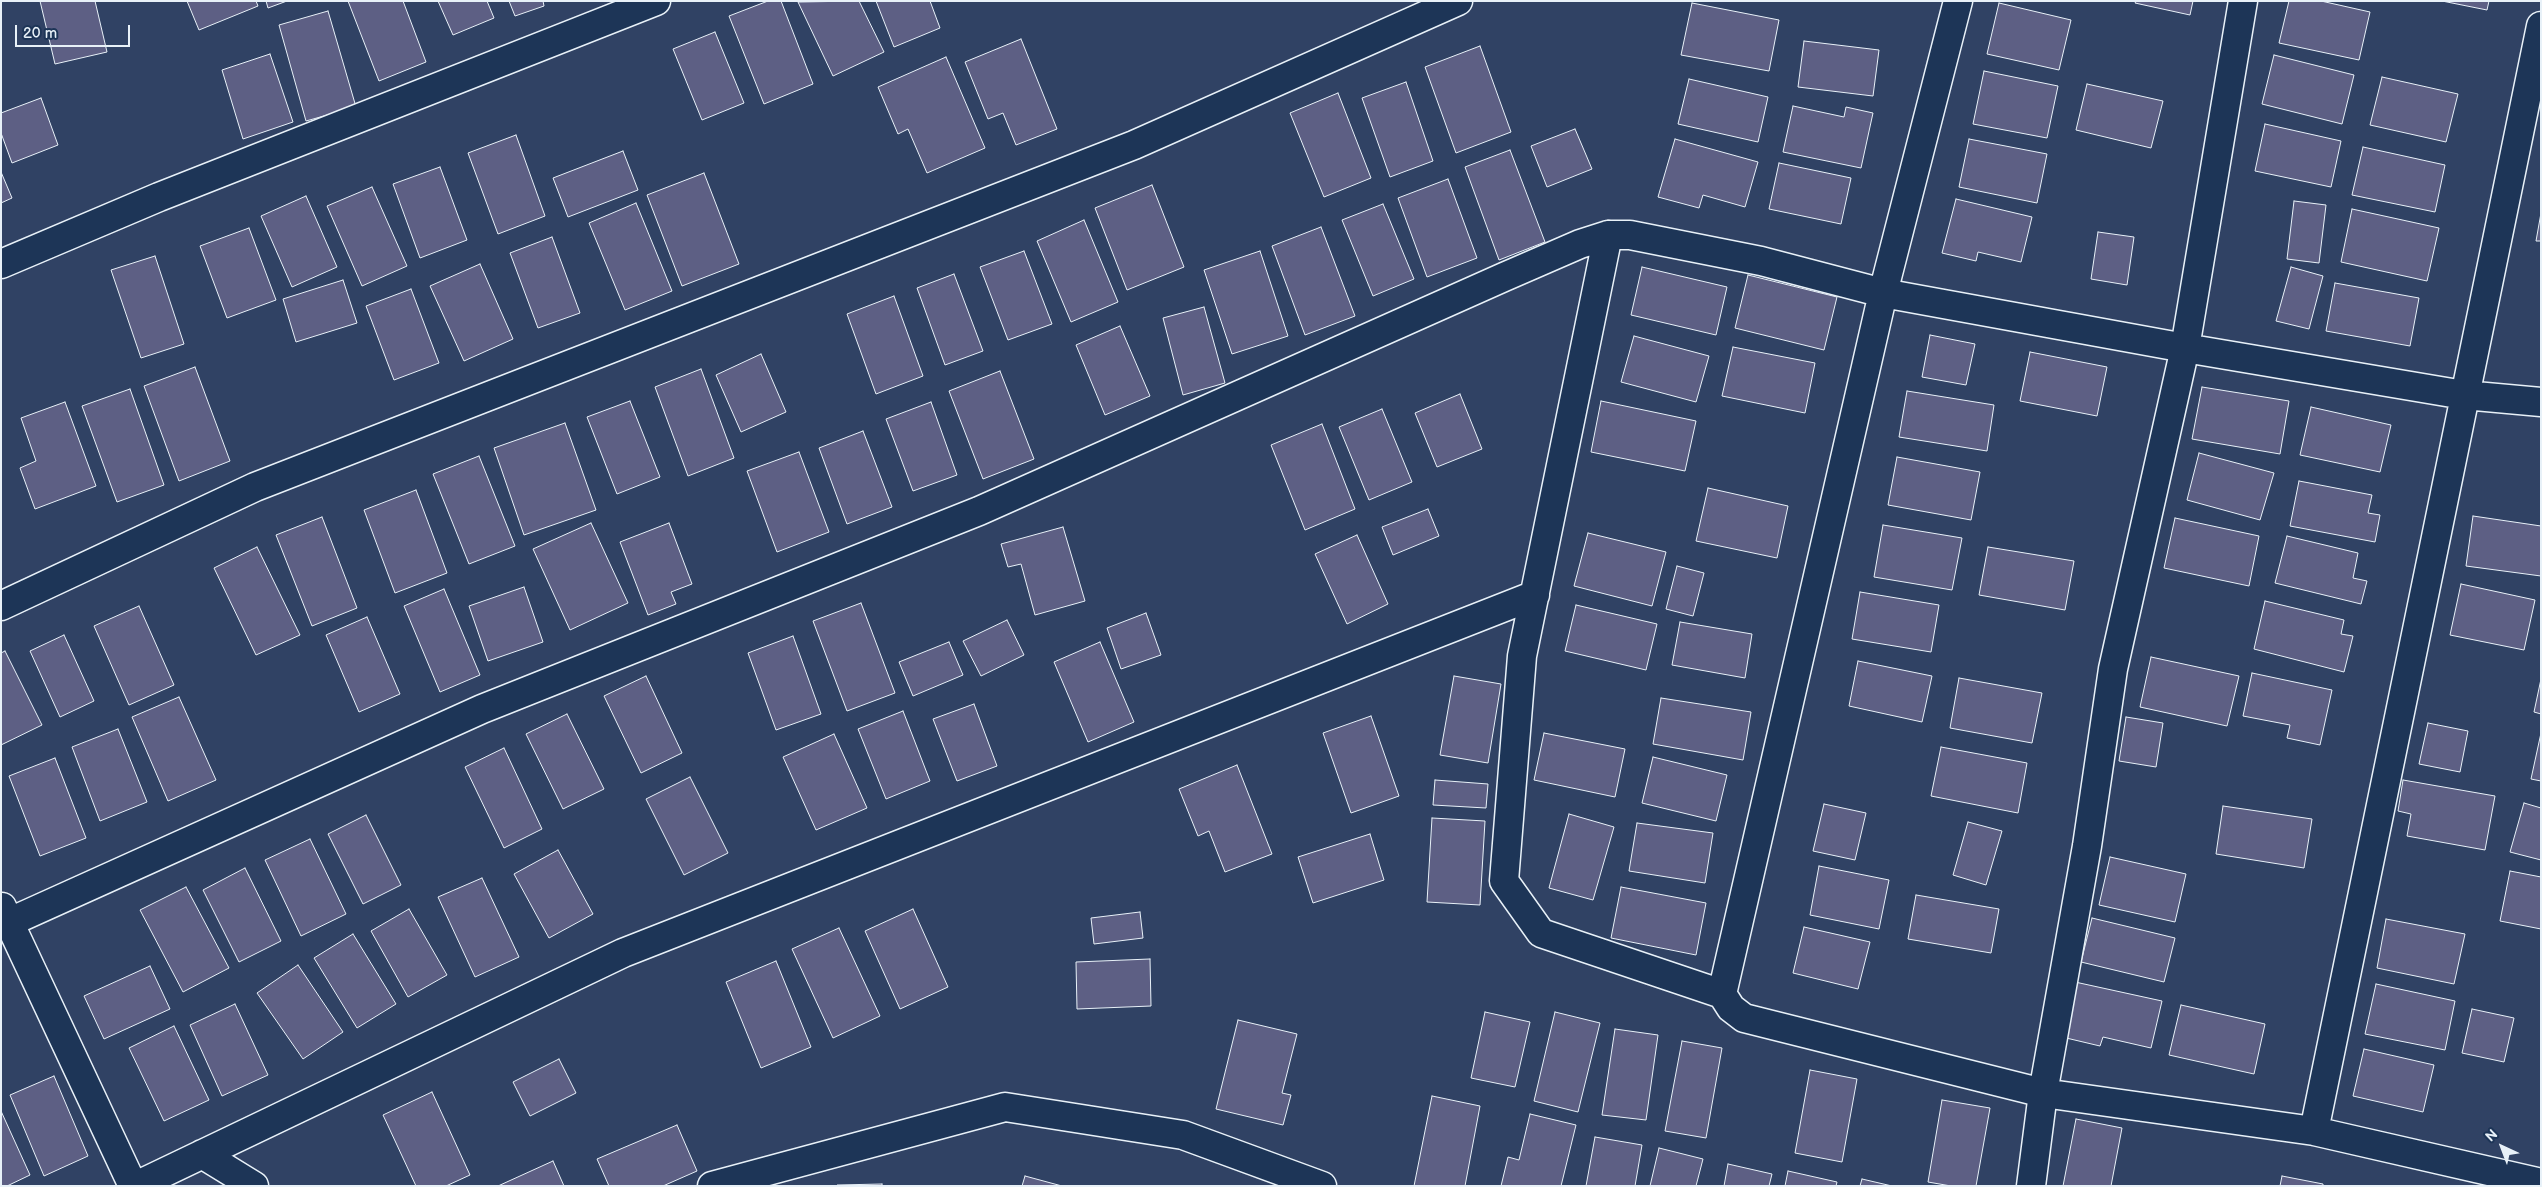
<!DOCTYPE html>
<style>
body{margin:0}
#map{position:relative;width:2542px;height:1187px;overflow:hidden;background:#304264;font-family:"Balsamiq Sans",sans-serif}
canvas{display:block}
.frame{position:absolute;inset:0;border:2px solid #e8f1f8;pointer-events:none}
.north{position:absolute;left:2477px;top:1122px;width:50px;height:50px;-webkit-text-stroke:4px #1d3557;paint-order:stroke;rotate:317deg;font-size:14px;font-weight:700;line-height:20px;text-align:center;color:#e8f1f8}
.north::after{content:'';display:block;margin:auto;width:18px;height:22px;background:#e8f1f8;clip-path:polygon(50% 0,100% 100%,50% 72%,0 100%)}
.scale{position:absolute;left:15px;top:25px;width:115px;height:22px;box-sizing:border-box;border:2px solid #e8f1f8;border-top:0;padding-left:6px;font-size:15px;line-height:18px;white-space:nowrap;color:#e8f1f8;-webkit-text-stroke:4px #1d3557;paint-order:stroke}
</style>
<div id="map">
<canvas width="2542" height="1187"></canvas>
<div class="frame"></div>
<div class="north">N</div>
<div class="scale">20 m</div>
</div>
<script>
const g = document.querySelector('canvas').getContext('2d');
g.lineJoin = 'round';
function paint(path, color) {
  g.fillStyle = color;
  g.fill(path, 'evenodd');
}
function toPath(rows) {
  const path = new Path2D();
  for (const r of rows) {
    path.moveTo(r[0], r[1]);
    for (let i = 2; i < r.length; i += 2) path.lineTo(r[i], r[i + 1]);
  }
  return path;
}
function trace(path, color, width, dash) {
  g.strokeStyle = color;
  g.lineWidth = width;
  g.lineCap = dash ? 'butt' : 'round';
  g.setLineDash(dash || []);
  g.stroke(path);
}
const building = toPath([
 [40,1,95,1,107,52,55,64,40,1],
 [187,1,256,1,258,6,199,30,187,1],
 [266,1,287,1,268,8,266,1],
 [348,1,403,1,426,62,379,81,348,1],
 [438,1,487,1,494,18,453,35,438,1],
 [509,1,543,1,544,6,515,16,509,1],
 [768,1,781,1,813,84,764,104,729,16,768,1],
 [859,1,884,52,833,76,798,2,859,1],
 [876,1,930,1,940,28,894,47,876,1],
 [2136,1,2193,1,2190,15,2135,3,2136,1],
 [2289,1,2321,1,2370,12,2359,60,2279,43,2289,1],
 [2442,1,2489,1,2487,10,2442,1],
 [1692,3,1779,20,1769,71,1681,55,1692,3],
 [1999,3,2071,20,2059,70,1987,54,1999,3],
 [328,11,356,107,306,121,279,25,328,11],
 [715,32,744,103,702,120,673,49,715,32],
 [1021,39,1057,129,1016,145,1003,113,988,119,965,62,1021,39],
 [1804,41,1879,50,1873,96,1798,87,1804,41],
 [1480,46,1511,132,1456,153,1425,67,1480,46],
 [270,54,293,122,243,139,222,70,270,54],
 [2274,55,2354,75,2342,124,2262,104,2274,55],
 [946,57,985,148,927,173,908,129,898,134,878,87,946,57],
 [1984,71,2058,86,2047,138,1973,124,1984,71],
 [2382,77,2458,94,2446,142,2370,125,2382,77],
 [1689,79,1768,97,1758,142,1678,124,1689,79],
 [1406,82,1433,161,1390,177,1362,98,1406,82],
 [2087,84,2163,101,2151,148,2076,130,2087,84],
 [1338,93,1371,178,1324,197,1290,113,1338,93],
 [41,98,58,145,12,163,1,133,1,113,41,98],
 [1793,106,1844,117,1846,107,1873,113,1861,168,1783,152,1793,106],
 [2265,124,2341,141,2331,187,2255,171,2265,124],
 [1575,129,1592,169,1547,187,1531,146,1575,129],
 [516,135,545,216,498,234,468,153,516,135],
 [1675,139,1758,162,1745,207,1703,195,1699,208,1658,197,1675,139],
 [1969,139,2047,154,2037,203,1959,187,1969,139],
 [2363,147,2445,165,2435,212,2352,195,2363,147],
 [1510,150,1545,242,1499,260,1465,167,1510,150],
 [623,151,638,190,568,217,553,178,623,151],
 [1779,163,1851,178,1841,224,1769,209,1779,163],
 [440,167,467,240,420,258,393,184,440,167],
 [1,172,12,198,1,203,1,172],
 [704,173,739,264,682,286,647,195,704,173],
 [1448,179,1477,258,1427,277,1398,198,1448,179],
 [1152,185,1184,267,1127,290,1095,208,1152,185],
 [372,187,407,266,362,286,327,206,372,187],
 [306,196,337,267,292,287,261,216,306,196],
 [1956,199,2032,217,2021,262,1978,252,1976,261,1942,253,1956,199],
 [2294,201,2326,205,2319,263,2287,259,2294,201],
 [636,203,672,291,625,310,589,223,636,203],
 [1383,204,1414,279,1373,296,1342,220,1383,204],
 [2352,209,2439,228,2427,281,2341,262,2352,209],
 [2541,213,2541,241,2536,241,2541,213],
 [1084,220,1118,302,1071,322,1037,241,1084,220],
 [1321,227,1355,316,1305,335,1272,246,1321,227],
 [249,228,276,300,227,318,200,246,249,228],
 [2098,232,2134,237,2127,285,2091,279,2098,232],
 [552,237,580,313,538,328,510,253,552,237],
 [1024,251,1052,324,1008,340,980,267,1024,251],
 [1260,251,1288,336,1232,354,1204,270,1260,251],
 [155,256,184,344,141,358,111,270,155,256],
 [480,264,513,339,464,361,430,286,480,264],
 [1642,267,1727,287,1716,335,1631,315,1642,267],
 [2291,267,2323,276,2309,329,2276,321,2291,267],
 [954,274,983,351,945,365,917,288,954,274],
 [1748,275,1837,297,1824,350,1735,328,1748,275],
 [343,280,357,323,296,342,283,299,343,280],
 [2335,283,2419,298,2410,346,2326,331,2335,283],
 [411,289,439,363,394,380,366,306,411,289],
 [894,296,923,376,876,394,847,314,894,296],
 [1204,307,1225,383,1183,395,1163,318,1204,307],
 [1120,326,1150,396,1105,415,1076,345,1120,326],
 [1930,335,1975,344,1966,385,1922,377,1930,335],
 [1634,336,1709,356,1696,402,1621,382,1634,336],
 [1733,347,1815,363,1805,413,1722,396,1733,347],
 [2030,352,2107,367,2097,416,2020,401,2030,352],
 [761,354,786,412,741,432,716,375,761,354],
 [195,367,230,461,179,481,144,386,195,367],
 [701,369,734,458,688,476,655,387,701,369],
 [1000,371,1034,459,983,479,949,391,1000,371],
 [2202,387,2289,401,2280,454,2192,439,2202,387],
 [130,389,164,485,117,502,82,406,130,389],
 [1907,391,1994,405,1987,451,1899,437,1907,391],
 [1460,394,1482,449,1437,467,1415,413,1460,394],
 [630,401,660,477,617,494,587,417,630,401],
 [1601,401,1696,421,1685,471,1591,452,1601,401],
 [65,402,96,486,35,509,20,468,36,461,21,418,65,402],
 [931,402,957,475,913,491,886,419,931,402],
 [2311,407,2391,425,2380,472,2300,455,2311,407],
 [1382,409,1412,482,1369,500,1339,427,1382,409],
 [565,423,596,510,524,535,494,448,565,423],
 [1322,424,1355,509,1305,530,1271,445,1322,424],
 [863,431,892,507,847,524,819,448,863,431],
 [799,452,829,532,777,552,747,471,799,452],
 [2199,453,2274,473,2260,520,2187,500,2199,453],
 [479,456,515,546,469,564,433,474,479,456],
 [1897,457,1980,472,1971,520,1888,505,1897,457],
 [2299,481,2372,495,2368,513,2380,515,2375,542,2290,526,2299,481],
 [1708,488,1788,506,1777,558,1696,541,1708,488],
 [416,490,447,573,395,593,364,510,416,490],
 [1428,509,1439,536,1393,555,1382,527,1428,509],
 [2473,516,2541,526,2541,576,2466,566,2473,516],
 [322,517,357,608,312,626,276,535,322,517],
 [2175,518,2259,536,2249,586,2164,568,2175,518],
 [591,523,628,603,570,630,533,549,591,523],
 [669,523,692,584,671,592,676,604,648,615,620,542,669,523],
 [1883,525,1962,538,1952,590,1874,577,1883,525],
 [1063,527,1085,601,1035,615,1021,564,1008,567,1001,544,1063,527],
 [1588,533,1666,552,1652,606,1574,586,1588,533],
 [1357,535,1388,604,1347,624,1315,554,1357,535],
 [2287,536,2358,553,2353,578,2367,581,2361,604,2275,583,2287,536],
 [257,547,300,635,256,655,214,568,257,547],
 [1988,547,2074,561,2065,610,1979,595,1988,547],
 [1677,566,1704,573,1693,616,1666,609,1677,566],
 [2461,584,2535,600,2524,650,2450,635,2461,584],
 [524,587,543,642,488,661,469,606,524,587],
 [444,589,480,675,440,692,404,606,444,589],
 [1860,592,1939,605,1931,652,1852,639,1860,592],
 [2265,601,2344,620,2341,634,2353,636,2344,672,2254,649,2265,601],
 [861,603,895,693,847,711,813,621,861,603],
 [1576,605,1657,624,1646,670,1565,651,1576,605],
 [139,606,174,685,129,705,94,626,139,606],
 [1146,613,1161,655,1121,669,1107,628,1146,613],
 [367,617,400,694,359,712,326,635,367,617],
 [1007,620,1024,655,981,676,963,641,1007,620],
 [1680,622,1752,634,1745,678,1672,665,1680,622],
 [64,635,94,701,60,717,30,651,64,635],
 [793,636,821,714,776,730,748,653,793,636],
 [949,642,963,675,913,696,899,662,949,642],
 [1100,642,1134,722,1088,742,1054,662,1100,642],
 [5,651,42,725,1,745,1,653,5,651],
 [2151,657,2239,676,2227,726,2140,707,2151,657],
 [1858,661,1932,676,1922,722,1849,706,1858,661],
 [2252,673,2332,690,2320,745,2287,738,2290,725,2243,716,2252,673],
 [646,676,682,753,641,773,604,696,646,676],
 [1454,676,1501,684,1488,763,1440,755,1454,676],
 [1959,678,2042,693,2032,743,1950,728,1959,678],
 [2541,679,2541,714,2534,712,2541,679],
 [179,697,216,780,168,801,132,717,179,697],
 [1661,698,1751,712,1743,760,1653,744,1661,698],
 [974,704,997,766,957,781,933,719,974,704],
 [903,711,930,781,886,799,858,729,903,711],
 [567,714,604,789,563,809,526,734,567,714],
 [1371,716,1399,796,1351,813,1323,733,1371,716],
 [2126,717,2163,723,2156,767,2119,761,2126,717],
 [2428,723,2468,731,2460,772,2419,764,2428,723],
 [118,729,147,802,100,821,72,747,118,729],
 [1544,733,1625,749,1615,797,1534,780,1544,733],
 [2541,733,2541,781,2531,779,2541,733],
 [834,734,867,808,816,830,783,757,834,734],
 [1941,747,2027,763,2018,813,1931,796,1941,747],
 [504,748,542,829,504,848,465,767,504,748],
 [1653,757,1727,775,1716,821,1642,803,1653,757],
 [55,758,86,838,40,856,9,776,55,758],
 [1237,765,1272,854,1225,872,1209,831,1198,836,1179,789,1237,765],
 [690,777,728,853,684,875,646,799,690,777],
 [1435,780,1488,784,1486,808,1433,805,1435,780],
 [2403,780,2495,796,2485,850,2407,836,2411,814,2398,811,2403,780],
 [2524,803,2541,808,2541,860,2510,852,2524,803],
 [1824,804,1866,813,1855,860,1813,851,1824,804],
 [2223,806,2312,819,2304,868,2216,854,2223,806],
 [1569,814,1614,827,1593,900,1549,888,1569,814],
 [366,815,401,885,363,904,328,834,366,815],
 [1432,818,1485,821,1480,905,1427,902,1432,818],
 [1968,822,2002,831,1986,885,1953,875,1968,822],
 [1637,823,1713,833,1705,883,1629,871,1637,823],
 [1370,834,1384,880,1313,903,1298,857,1370,834],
 [310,839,346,914,301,936,265,860,310,839],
 [558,850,593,914,549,938,514,874,558,850],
 [2110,857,2186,874,2175,922,2099,905,2110,857],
 [1819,866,1889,880,1879,929,1810,915,1819,866],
 [245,868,281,941,239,962,203,890,245,868],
 [2510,871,2541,877,2541,929,2500,921,2510,871],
 [482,878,519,957,475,977,438,897,482,878],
 [186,887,229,968,183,992,140,910,186,887],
 [1621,887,1706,903,1696,955,1611,938,1621,887],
 [1916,895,1999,909,1991,953,1908,939,1916,895],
 [409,909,447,975,408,997,371,931,409,909],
 [913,909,948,987,900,1009,865,931,913,909],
 [1140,912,1143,938,1094,944,1091,918,1140,912],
 [2092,918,2175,938,2164,982,2081,962,2092,918],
 [2386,919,2465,934,2454,984,2377,968,2386,919],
 [1804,927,1870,942,1858,989,1793,973,1804,927],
 [839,928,880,1016,833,1038,792,949,839,928],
 [353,934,396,1004,357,1028,314,958,353,934],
 [1150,959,1151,1006,1077,1009,1076,962,1150,959],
 [776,961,811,1047,761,1068,726,982,776,961],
 [298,965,343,1032,303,1059,257,993,298,965],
 [150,966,170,1009,104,1039,84,996,150,966],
 [2075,982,2162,1001,2151,1048,2103,1037,2100,1046,2062,1037,2075,982],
 [2376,984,2455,1001,2445,1050,2365,1034,2376,984],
 [235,1004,268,1075,222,1096,190,1025,235,1004],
 [2181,1005,2265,1024,2254,1074,2169,1055,2181,1005],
 [2472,1009,2514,1018,2504,1062,2462,1053,2472,1009],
 [1485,1012,1530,1022,1515,1087,1471,1078,1485,1012],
 [1555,1012,1600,1023,1578,1112,1534,1101,1555,1012],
 [1238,1020,1297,1034,1282,1093,1291,1095,1283,1125,1216,1109,1238,1020],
 [174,1026,209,1100,164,1121,129,1048,174,1026],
 [1615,1029,1658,1035,1646,1120,1602,1115,1615,1029],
 [1682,1041,1722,1048,1706,1138,1665,1131,1682,1041],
 [2364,1049,2434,1065,2423,1112,2353,1096,2364,1049],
 [559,1059,576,1093,530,1116,513,1082,559,1059],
 [1810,1070,1857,1079,1842,1162,1795,1153,1810,1070],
 [54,1076,88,1156,44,1176,10,1095,54,1076],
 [432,1092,470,1175,446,1186,416,1186,383,1115,432,1092],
 [1432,1096,1480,1106,1465,1186,1414,1186,1432,1096],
 [1942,1100,1990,1108,1976,1186,1951,1186,1928,1182,1942,1100],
 [1,1111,30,1175,7,1186,1,1186,1,1111],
 [1530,1114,1576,1125,1561,1186,1501,1186,1508,1157,1519,1160,1530,1114],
 [2076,1119,2122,1128,2111,1186,2063,1186,2076,1119],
 [677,1125,697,1171,663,1186,609,1186,597,1159,677,1125],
 [1595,1137,1642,1145,1635,1186,1586,1186,1595,1137],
 [1659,1148,1703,1159,1696,1186,1650,1186,1659,1148],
 [553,1161,564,1186,498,1186,553,1161],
 [1728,1164,1772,1174,1769,1186,1724,1186,1728,1164],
 [1788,1171,1837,1182,1836,1186,1785,1186,1788,1171],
 [1025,1176,1062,1186,1022,1186,1025,1176],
 [2282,1176,2323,1184,2323,1186,2280,1186,2282,1176],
 [1862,1179,1892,1186,1860,1186,1862,1179],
 [882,1184,882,1186,837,1186,837,1185,882,1184]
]);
const minor = toPath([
 [1958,1,1883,293,1722,994,1731,1008,1744,1018,2043,1093,2314,1131,2541,1183],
 [1608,235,1522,656,1504,881,1541,933,1722,994],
 [1,264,159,197,656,1],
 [1,606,255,487,1134,145,1458,1],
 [2,907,133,1186],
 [1,926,482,709,979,511,1504,277,1580,244,1608,235,1630,235,1761,261,1883,293,2185,348,2464,395,2541,402],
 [2314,1131,2541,26],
 [202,1154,254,1186],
 [136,1186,623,953,1535,595],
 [712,1186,1005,1107,1183,1135,1322,1186],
 [2031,1186,2043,1093,2087,846,2113,669,2185,348,2243,1]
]);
paint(building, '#5d5f84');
trace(building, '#e8f1f8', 1);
trace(minor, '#e8f1f8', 31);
trace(minor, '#1d3557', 28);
</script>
